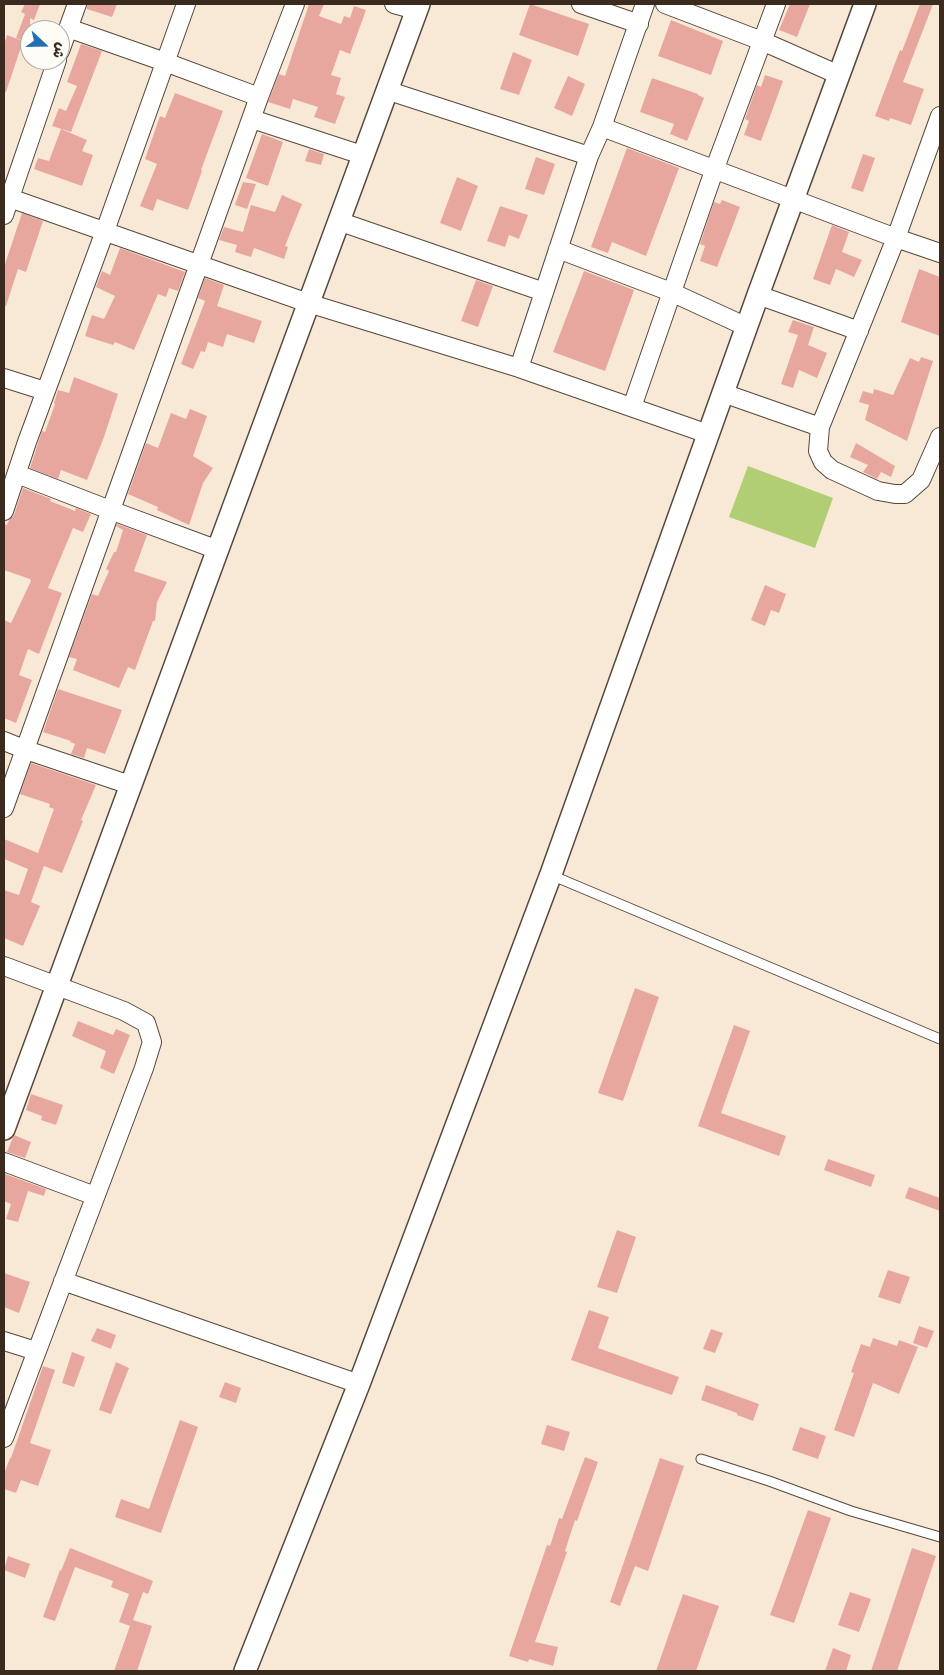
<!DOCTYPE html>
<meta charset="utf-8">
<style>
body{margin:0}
#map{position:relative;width:944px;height:1675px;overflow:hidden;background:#f8e9d7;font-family:"Indie Flower","Playpen Sans Arabic",sans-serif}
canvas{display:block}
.frame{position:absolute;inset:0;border:5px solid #3b2a1e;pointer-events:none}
.north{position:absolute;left:20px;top:20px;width:50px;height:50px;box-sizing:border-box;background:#fdfcf7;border:1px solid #afa8a0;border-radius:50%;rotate:111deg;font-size:14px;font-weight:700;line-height:20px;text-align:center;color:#3b2a1e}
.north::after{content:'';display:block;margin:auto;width:18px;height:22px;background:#1f6fb2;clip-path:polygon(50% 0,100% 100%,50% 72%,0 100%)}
</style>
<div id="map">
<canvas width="944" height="1675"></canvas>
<div class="frame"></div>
<div class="north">ش</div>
</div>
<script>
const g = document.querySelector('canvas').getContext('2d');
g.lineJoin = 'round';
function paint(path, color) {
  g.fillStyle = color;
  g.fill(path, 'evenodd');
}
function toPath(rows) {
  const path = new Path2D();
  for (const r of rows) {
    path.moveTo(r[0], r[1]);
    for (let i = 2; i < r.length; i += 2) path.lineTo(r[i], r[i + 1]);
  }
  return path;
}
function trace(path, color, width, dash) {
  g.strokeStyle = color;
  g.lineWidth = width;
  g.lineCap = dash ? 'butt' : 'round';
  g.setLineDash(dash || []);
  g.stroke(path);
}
const green = toPath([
 [748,466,833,498,815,548,729,517]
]);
const building = toPath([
 [25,4,40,4,34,20,30,18,30,43,16,38,25,14,21,12],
 [87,4,117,4,112,17,87,9],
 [309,4,324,4,319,16,341,24,344,16,350,18,354,6,366,10,350,54,340,50,331,75,341,78,336,94,345,97,335,124,314,117,318,107,293,99,290,109,268,102,279,74,285,76],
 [530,4,589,24,578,56,519,35],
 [790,4,810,4,797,37,779,30],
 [920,4,933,4,903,82,924,89,911,125,890,118,889,121,875,116,900,50,902,51],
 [671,20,723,41,711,75,658,56],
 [7,35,23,41,6,92,4,91,4,45],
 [81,44,102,51,71,132,52,126,59,108,66,111,77,86,67,82],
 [513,52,532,60,519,95,500,89],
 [765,75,783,81,761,141,744,135,749,121,745,119,757,85,761,87],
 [568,76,585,84,572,116,554,108],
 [652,78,698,94,698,95,704,98,687,141,670,134,674,124,640,112],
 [175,93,223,111,201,170,202,171,188,210,157,199,153,211,140,206,157,164,145,159,160,116,165,118],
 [61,129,87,140,82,151,93,155,82,186,34,169,38,158,49,161],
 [262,134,283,142,268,186,246,178],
 [627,148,679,168,646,256,612,242,608,253,591,247],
 [309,149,324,154,321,165,305,161],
 [863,154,875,158,863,192,851,188],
 [536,157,555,164,544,195,525,189],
 [457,177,478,186,461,231,440,223],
 [243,182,256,184,247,209,235,205],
 [282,195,302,204,285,246,288,247,284,259,254,248,251,257,235,252,237,245,219,240,224,227,243,232,251,205,275,212],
 [722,200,740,207,717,267,700,261,705,246,700,244,714,202,720,204],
 [500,206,528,215,519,239,509,235,505,247,487,241],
 [22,213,43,221,26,272,18,269,6,306,4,306,4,267],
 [832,225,849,232,842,252,862,260,854,277,836,269,830,285,813,279],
 [120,248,185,272,178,291,169,288,166,297,158,294,134,350,115,342,113,345,85,336,92,315,104,319,115,296,96,287,102,271,110,275],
 [919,269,940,277,940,336,901,322],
 [584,271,634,290,605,371,553,352],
 [205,278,224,285,217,306,262,321,254,343,227,334,223,347,208,342,205,352,201,351,193,369,181,364,205,301,198,298],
 [476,280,493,286,478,327,461,321],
 [793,320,814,327,808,345,827,353,817,378,799,370,793,388,781,384,798,335,788,332],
 [921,357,933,361,907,441,865,420,869,405,859,402,863,391,873,394,874,389,893,395,910,358,919,362],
 [74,377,118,394,104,437,87,480,61,470,58,479,30,468,42,431,45,432,55,404,54,403,58,390,69,393],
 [190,409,207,416,193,456,213,468,203,483,189,525,157,510,158,507,128,494,146,443,158,448,171,413,186,419],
 [856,443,895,466,891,477,881,472,877,479,863,472,868,465,850,457],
 [23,488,51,499,50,501,75,511,76,508,91,514,83,532,73,528,48,588,62,593,39,654,28,649,19,675,32,680,16,723,4,718,4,620,11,623,31,581,30,579,4,570,4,524,7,525,9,520,14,515],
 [117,524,147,535,134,571,167,582,157,602,155,621,153,621,135,670,128,667,119,688,73,670,77,659,69,657,92,594,98,596,109,571,106,569,114,552,116,552,123,530,116,526],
 [765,585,786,594,779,613,771,610,765,626,751,620],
 [58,689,122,710,105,754,87,748,84,758,71,754,75,744,70,742,71,741,43,732],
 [31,763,96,785,81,820,83,821,62,873,44,866,31,902,40,906,23,946,4,938,4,890,19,895,28,869,4,859,4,839,38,853,54,809,49,807,50,804,20,794],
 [635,988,659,997,623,1101,598,1093],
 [78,1021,113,1035,116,1029,130,1035,114,1074,100,1068,106,1051,72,1036],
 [734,1025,750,1031,721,1113,786,1136,779,1156,698,1126],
 [31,1094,63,1105,56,1125,41,1120,42,1116,26,1110],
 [14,1135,31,1142,25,1158,7,1152],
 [828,1159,875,1175,871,1187,824,1170],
 [5,1174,46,1189,44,1196,28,1191,18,1222,6,1219,11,1204,4,1201],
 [909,1187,940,1198,940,1211,905,1198],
 [617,1230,636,1237,617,1293,597,1287],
 [888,1270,910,1277,900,1304,878,1297],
 [4,1273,30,1282,19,1313,4,1307],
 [589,1310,609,1317,598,1348,679,1377,672,1395,571,1360],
 [919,1326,934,1331,927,1348,913,1343],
 [97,1328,116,1335,111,1349,91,1341],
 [711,1329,723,1333,715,1353,703,1349],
 [873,1338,897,1346,899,1340,918,1347,899,1394,873,1383,854,1437,834,1430,854,1373,851,1372,861,1344,870,1347],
 [72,1352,85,1357,74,1387,62,1383],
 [116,1362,129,1368,111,1414,99,1410],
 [43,1366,55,1370,30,1443,51,1450,38,1486,21,1480,16,1493,4,1489,4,1474,10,1458,11,1458],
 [225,1382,241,1388,236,1403,219,1397],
 [706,1385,759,1404,753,1421,737,1415,737,1413,701,1400],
 [180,1420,198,1427,161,1533,115,1517,121,1499,149,1509],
 [547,1425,570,1432,564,1451,541,1444],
 [800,1427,826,1436,818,1459,792,1450],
 [585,1457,598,1462,577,1521,575,1520,565,1551,567,1552,535,1642,558,1647,553,1666,529,1659,528,1662,509,1656,547,1545,550,1546,559,1518,562,1519],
 [660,1458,684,1466,648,1571,635,1566,620,1606,610,1602],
 [808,1510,831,1518,794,1623,770,1615],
 [70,1548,153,1581,148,1594,143,1592,133,1620,152,1626,137,1671,114,1671,130,1626,119,1622,129,1594,111,1587,113,1581,75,1567,55,1621,43,1617,60,1570,61,1571],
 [912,1548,936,1556,897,1671,871,1671],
 [8,1556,30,1564,25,1578,4,1570],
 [850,1592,871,1599,859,1632,838,1625],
 [683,1594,719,1606,696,1671,656,1671],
 [833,1648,851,1655,846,1671,825,1671]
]);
const service = toPath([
 [551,875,940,1039],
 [701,1459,769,1481,851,1511,940,1537]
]);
const minor = toPath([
 [394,4,416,10],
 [581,4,639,24],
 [665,4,762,41,839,75],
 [68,28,165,62,259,97],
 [60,51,77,4],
 [386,90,589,156],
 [940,116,896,238,820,427,818,451,823,462,832,470,878,491,895,494,905,494,921,480,940,437],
 [252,119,362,155],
 [602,127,896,238,940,253],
 [4,196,308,303,519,368,708,434],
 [4,215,57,60],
 [338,221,544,292],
 [558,249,671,292,747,327],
 [758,295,859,331],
 [519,368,589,156,602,127,645,4],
 [4,378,45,391],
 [723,393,820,427],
 [632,407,715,168,776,4],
 [17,474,110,510,218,550],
 [4,511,27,442,105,231,186,4],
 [4,741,26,750,130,785],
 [4,808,259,97,295,4],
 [4,966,124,1011,146,1023,152,1042,144,1068,4,1438],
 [4,1162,95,1196],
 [63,1281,359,1384],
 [4,1341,36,1351]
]);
const tertiary = toPath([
 [4,1129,419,4],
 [245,1671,359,1384,551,874,758,295,865,4]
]);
paint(green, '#b2ce75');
paint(building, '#e7a79f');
trace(service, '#57473a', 11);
trace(minor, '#57473a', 20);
trace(tertiary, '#57473a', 24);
trace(service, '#fff', 9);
trace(minor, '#fff', 18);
trace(tertiary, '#fff', 21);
</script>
